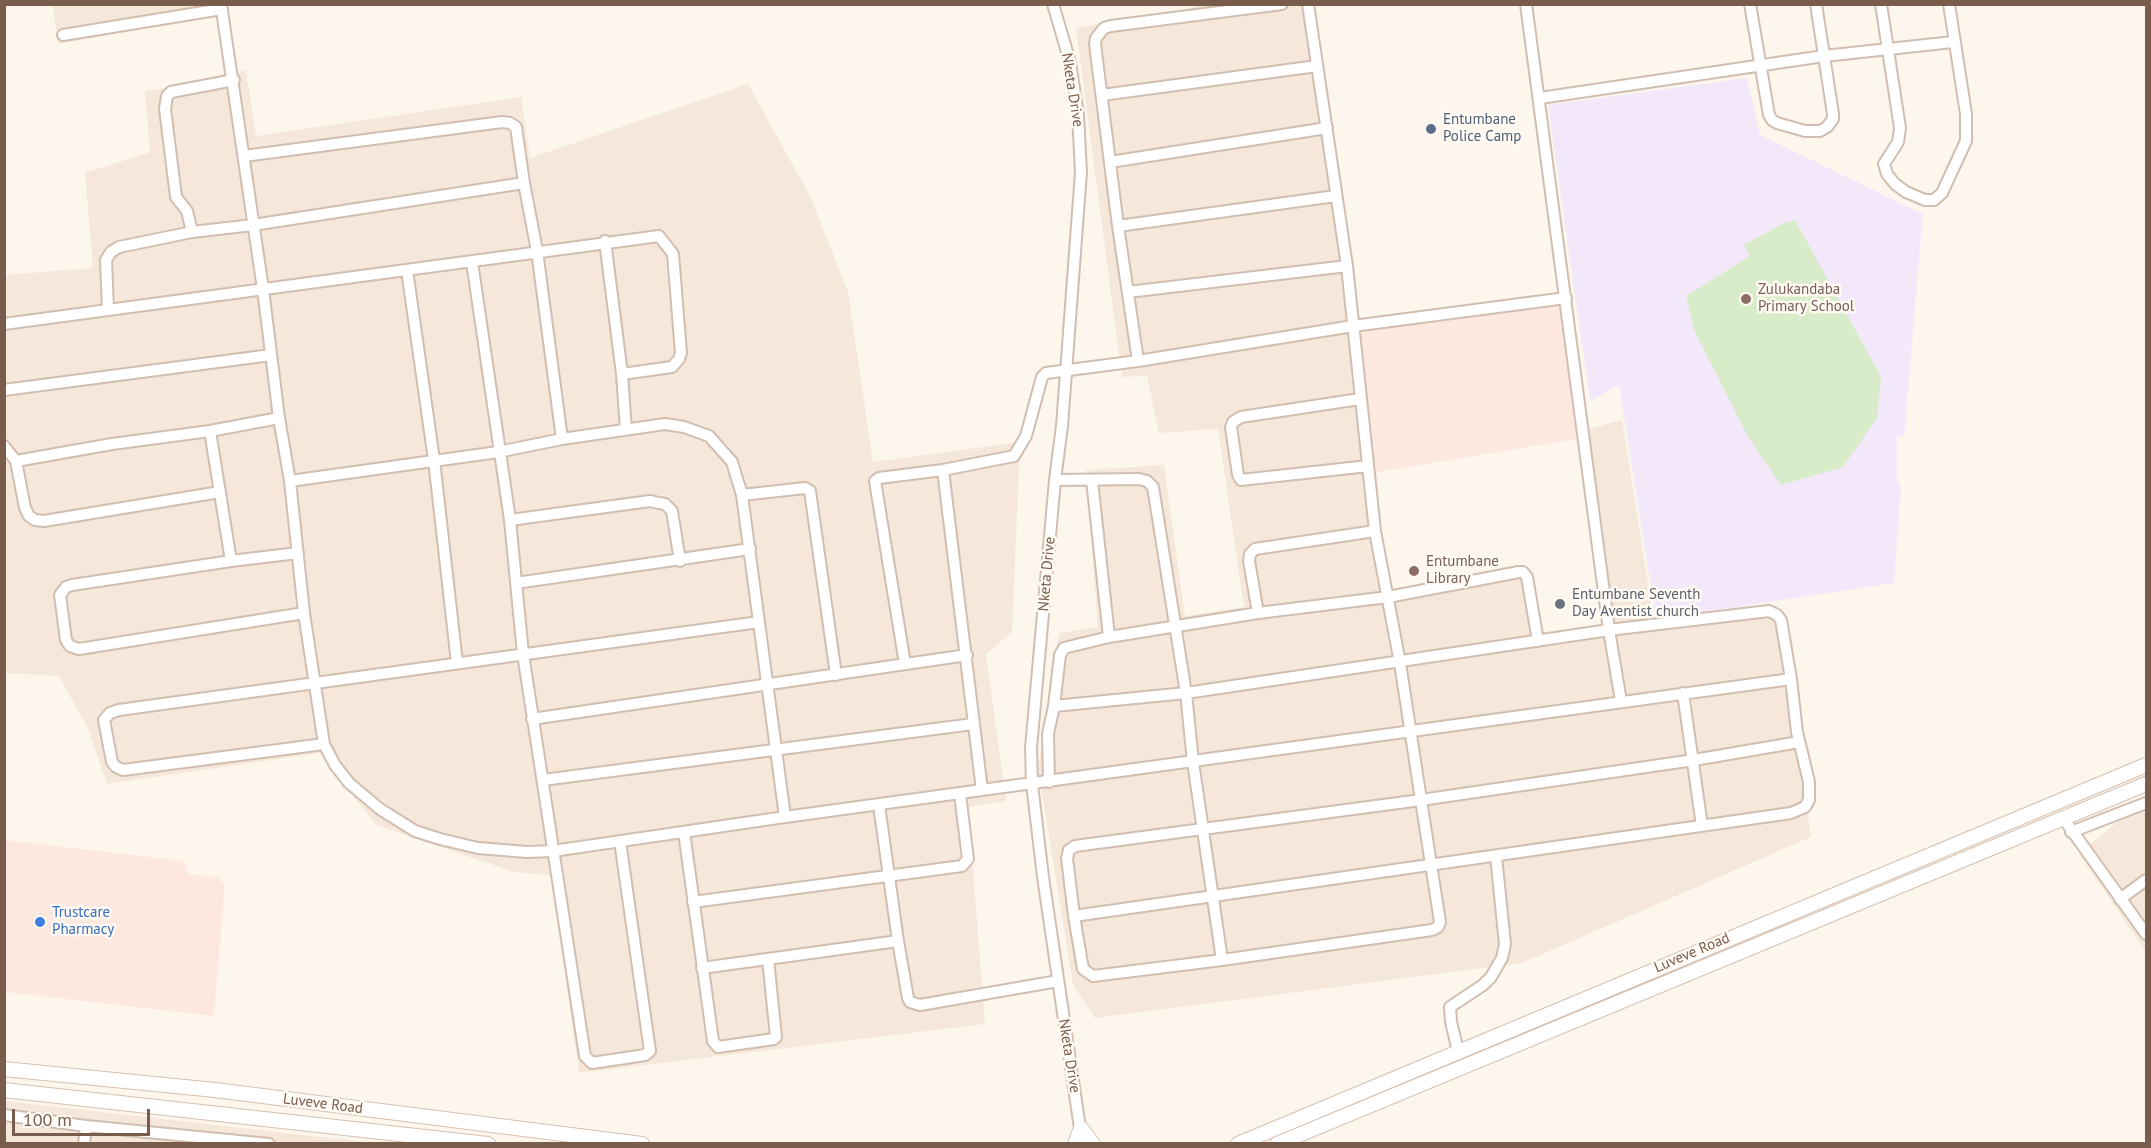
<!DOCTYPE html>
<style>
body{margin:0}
#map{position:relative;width:2151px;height:1148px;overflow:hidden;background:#fdf6ec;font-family:"PT Sans",sans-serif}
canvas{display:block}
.frame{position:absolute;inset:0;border:6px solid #7a5c4d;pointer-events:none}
.scale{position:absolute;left:12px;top:1109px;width:138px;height:27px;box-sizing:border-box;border:3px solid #7a5c4d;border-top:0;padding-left:8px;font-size:18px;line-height:21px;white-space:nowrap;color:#7a5c4d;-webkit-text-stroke:4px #fffaf3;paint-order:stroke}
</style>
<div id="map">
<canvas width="2151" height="1148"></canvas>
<div class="frame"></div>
<div class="scale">100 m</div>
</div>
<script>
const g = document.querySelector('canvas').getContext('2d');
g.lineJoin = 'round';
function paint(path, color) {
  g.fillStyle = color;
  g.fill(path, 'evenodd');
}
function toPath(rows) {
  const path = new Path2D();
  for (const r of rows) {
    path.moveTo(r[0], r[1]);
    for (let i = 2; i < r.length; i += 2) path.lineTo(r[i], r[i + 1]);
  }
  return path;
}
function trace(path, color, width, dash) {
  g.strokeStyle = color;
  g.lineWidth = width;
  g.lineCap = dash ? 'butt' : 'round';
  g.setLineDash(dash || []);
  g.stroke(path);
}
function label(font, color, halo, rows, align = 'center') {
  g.font = font + ' "PT Sans",sans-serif';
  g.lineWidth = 5;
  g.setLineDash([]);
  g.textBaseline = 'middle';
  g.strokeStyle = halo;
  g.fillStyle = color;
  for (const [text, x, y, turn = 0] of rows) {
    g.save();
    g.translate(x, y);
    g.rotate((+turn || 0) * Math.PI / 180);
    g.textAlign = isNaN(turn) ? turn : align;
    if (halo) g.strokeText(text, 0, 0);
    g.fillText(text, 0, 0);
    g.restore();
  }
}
const residential = toPath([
 [53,5,227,5,228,13,58,44],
 [1205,5,1312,5,1388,598,1523,576,1538,643,1611,632,1585,430,1622,420,1655,628,1768,613,1779,621,1811,837,1522,963,1095,1018,1073,985,1038,768,1059,633,1098,627,1086,470,1164,465,1185,616,1244,607,1218,429,1159,433,1147,376,1122,377,1076,28],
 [246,70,256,136,521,97,530,158,748,84,811,198,848,292,873,462,1020,442,1012,632,986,654,1006,801,968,807,985,1024,579,1073,551,875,514,872,376,825,320,753,107,784,88,729,59,676,5,673,5,275,93,268,85,173,150,152,145,92],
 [2146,800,2146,952,2079,854,2140,803],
 [5,1101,374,1143,5,1143]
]);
const commercial = toPath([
 [1564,301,1582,438,1372,473,1355,327],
 [5,840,185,861,188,874,218,877,225,885,214,1016,5,992]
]);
const education = toPath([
 [1747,78,1760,135,1923,214,1904,437,1897,436,1897,478,1901,488,1894,583,1656,619,1619,385,1590,401,1548,105]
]);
const green = toPath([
 [1795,220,1881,377,1877,418,1843,467,1781,485,1747,435,1694,330,1686,296,1750,256,1744,245,1784,223]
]);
const street = toPath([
 [221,4,263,289,279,418,290,481,304,613,324,744,335,765,349,783,380,809,415,831,440,839,478,848,527,852,553,851,785,817,1791,679],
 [1053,4,1070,62,1078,115,1081,172,1062,426,1055,480,1031,748,1032,784,1043,877,1081,1135],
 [1308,4,1347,266,1375,531,1400,663,1421,800,1440,922,1438,927,1432,930,1222,960,1093,976,1083,969,1074,916,1067,858,1069,850,1075,846,1421,800,1694,760,1799,742],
 [1526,4,1609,630,1621,701],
 [1750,4,1769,115,1772,120,1777,123,1805,131,1820,131,1827,127,1833,119,1833,114,1816,4],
 [1881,4,1900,128,1898,142,1884,164,1887,174,1895,184,1906,192,1925,200,1934,200,1942,193,1966,141,1966,114,1949,4],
 [63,35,222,9],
 [1102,95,1317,66],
 [1540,98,1824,56,1953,42],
 [244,156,502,122,510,123,516,127,524,183,537,251,562,439],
 [1110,162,1327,128],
 [1118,226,1336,196],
 [192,232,187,211,176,197,165,109,167,96,171,92,234,80],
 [605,241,622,374,626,430],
 [472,262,510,520,523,654,585,1056,592,1063,645,1055,650,1051,620,841],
 [407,270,434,460,457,663],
 [1128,292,1347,266],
 [108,309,106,260,111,252,119,247,192,232,253,225,524,183],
 [4,324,659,236,673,254,681,353,679,359,672,367,622,374],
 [1138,361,1118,226,1095,44,1096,38,1104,28,1111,26,1282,4],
 [4,390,271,355],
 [1360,399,1241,417,1233,422,1231,427,1238,475,1241,480,1368,466],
 [210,431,231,561],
 [4,446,16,461],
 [943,470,982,790],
 [1055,480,1139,479,1147,481,1153,487,1186,693,1193,762,1222,960],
 [1092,480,1109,637],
 [290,481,498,452,562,439,665,424,684,427,709,436,732,462,742,495,785,817],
 [220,492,44,521,35,520,29,516,25,508,16,461,112,444,210,431,279,418],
 [742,495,805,488,810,491,836,675],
 [510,520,650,501,659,503,665,504,672,511,680,561],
 [298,553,231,561,72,585,66,587,60,595,66,640,70,646,79,649,304,613],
 [516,583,750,549],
 [1258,613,1249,561,1250,554,1255,549,1375,531],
 [905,664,875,481,879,478,943,470,1014,456,1026,436,1042,377,1046,373,1138,361,1353,326,1566,298],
 [1683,693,1702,826],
 [1054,706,1186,693,1609,630,1769,611,1777,615,1781,620,1791,679,1797,732,1809,782,1809,800,1805,807,1791,813,1074,916],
 [532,719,967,655],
 [324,744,123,770,116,767,112,762,104,720,110,713,119,710,759,622],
 [543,780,973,724],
 [1049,782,1048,734,1054,706,1060,655,1064,648,1068,647,1109,637,1258,613,1388,597,1519,572,1523,572,1527,577,1538,641],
 [879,805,898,941,908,998,910,1002,920,1005,1058,981],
 [2063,818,2146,934],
 [684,832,713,1041,718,1047,774,1039,776,1037,768,959],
 [2071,832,2146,803],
 [2120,899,2146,880],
 [693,902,962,866,968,859,960,794],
 [702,968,898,941],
 [1458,1051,1451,1022,1450,1007,1483,985,1491,977,1502,958,1505,944,1496,856],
 [4,1115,86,1126,269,1144],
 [84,1144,86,1126]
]);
const secondary = toPath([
 [4,1069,215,1090,642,1144],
 [4,1090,488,1144],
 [1075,1144,1081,1128,1093,1144],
 [1238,1144,2146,765],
 [1277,1144,2146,784]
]);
const markers = [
 [1431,129,6,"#5c6f8a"],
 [1746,299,6,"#8d6e63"],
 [1414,571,6,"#8d6e63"],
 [1560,604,6,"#6b7280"],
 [40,922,6,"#3f7fe0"]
];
const streetNames = [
 ["Nketa Drive",1072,90,81],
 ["Nketa Drive",1047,574,-85],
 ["Luveve Road",1692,953,-23],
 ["Nketa Drive",1069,1056,81],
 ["Luveve Road",323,1104,7]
];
const serviceNames = [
 ["Entumbane",1443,120],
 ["Police Camp",1443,137]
];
const educationNames = [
 ["Zulukandaba",1758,290],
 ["Primary School",1758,307],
 ["Entumbane",1426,562],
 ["Library",1426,579]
];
const worshipNames = [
 ["Entumbane Seventh",1572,595],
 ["Day Aventist church",1572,612]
];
const shopNames = [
 ["Trustcare",52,913],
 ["Pharmacy",52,930]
];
paint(residential, '#f5e8da');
paint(commercial, '#fde8e0');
paint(education, '#f3e8fa');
paint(green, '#d8ecc9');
trace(street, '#d1beb0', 14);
trace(secondary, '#d6c0b0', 16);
trace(street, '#fff', 10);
trace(secondary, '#fff', 14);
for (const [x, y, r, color] of markers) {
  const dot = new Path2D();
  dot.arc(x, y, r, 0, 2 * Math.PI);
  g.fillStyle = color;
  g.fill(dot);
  trace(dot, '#fffaf3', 2);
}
label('15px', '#7a5c4d', '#fffaf3', streetNames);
label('15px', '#4e5e75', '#fffaf3', serviceNames, 'left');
label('15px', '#785e54', '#fffaf3', educationNames, 'left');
label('15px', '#5b616d', '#fffaf3', worshipNames, 'left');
label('15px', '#366cbe', '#fffaf3', shopNames, 'left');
</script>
